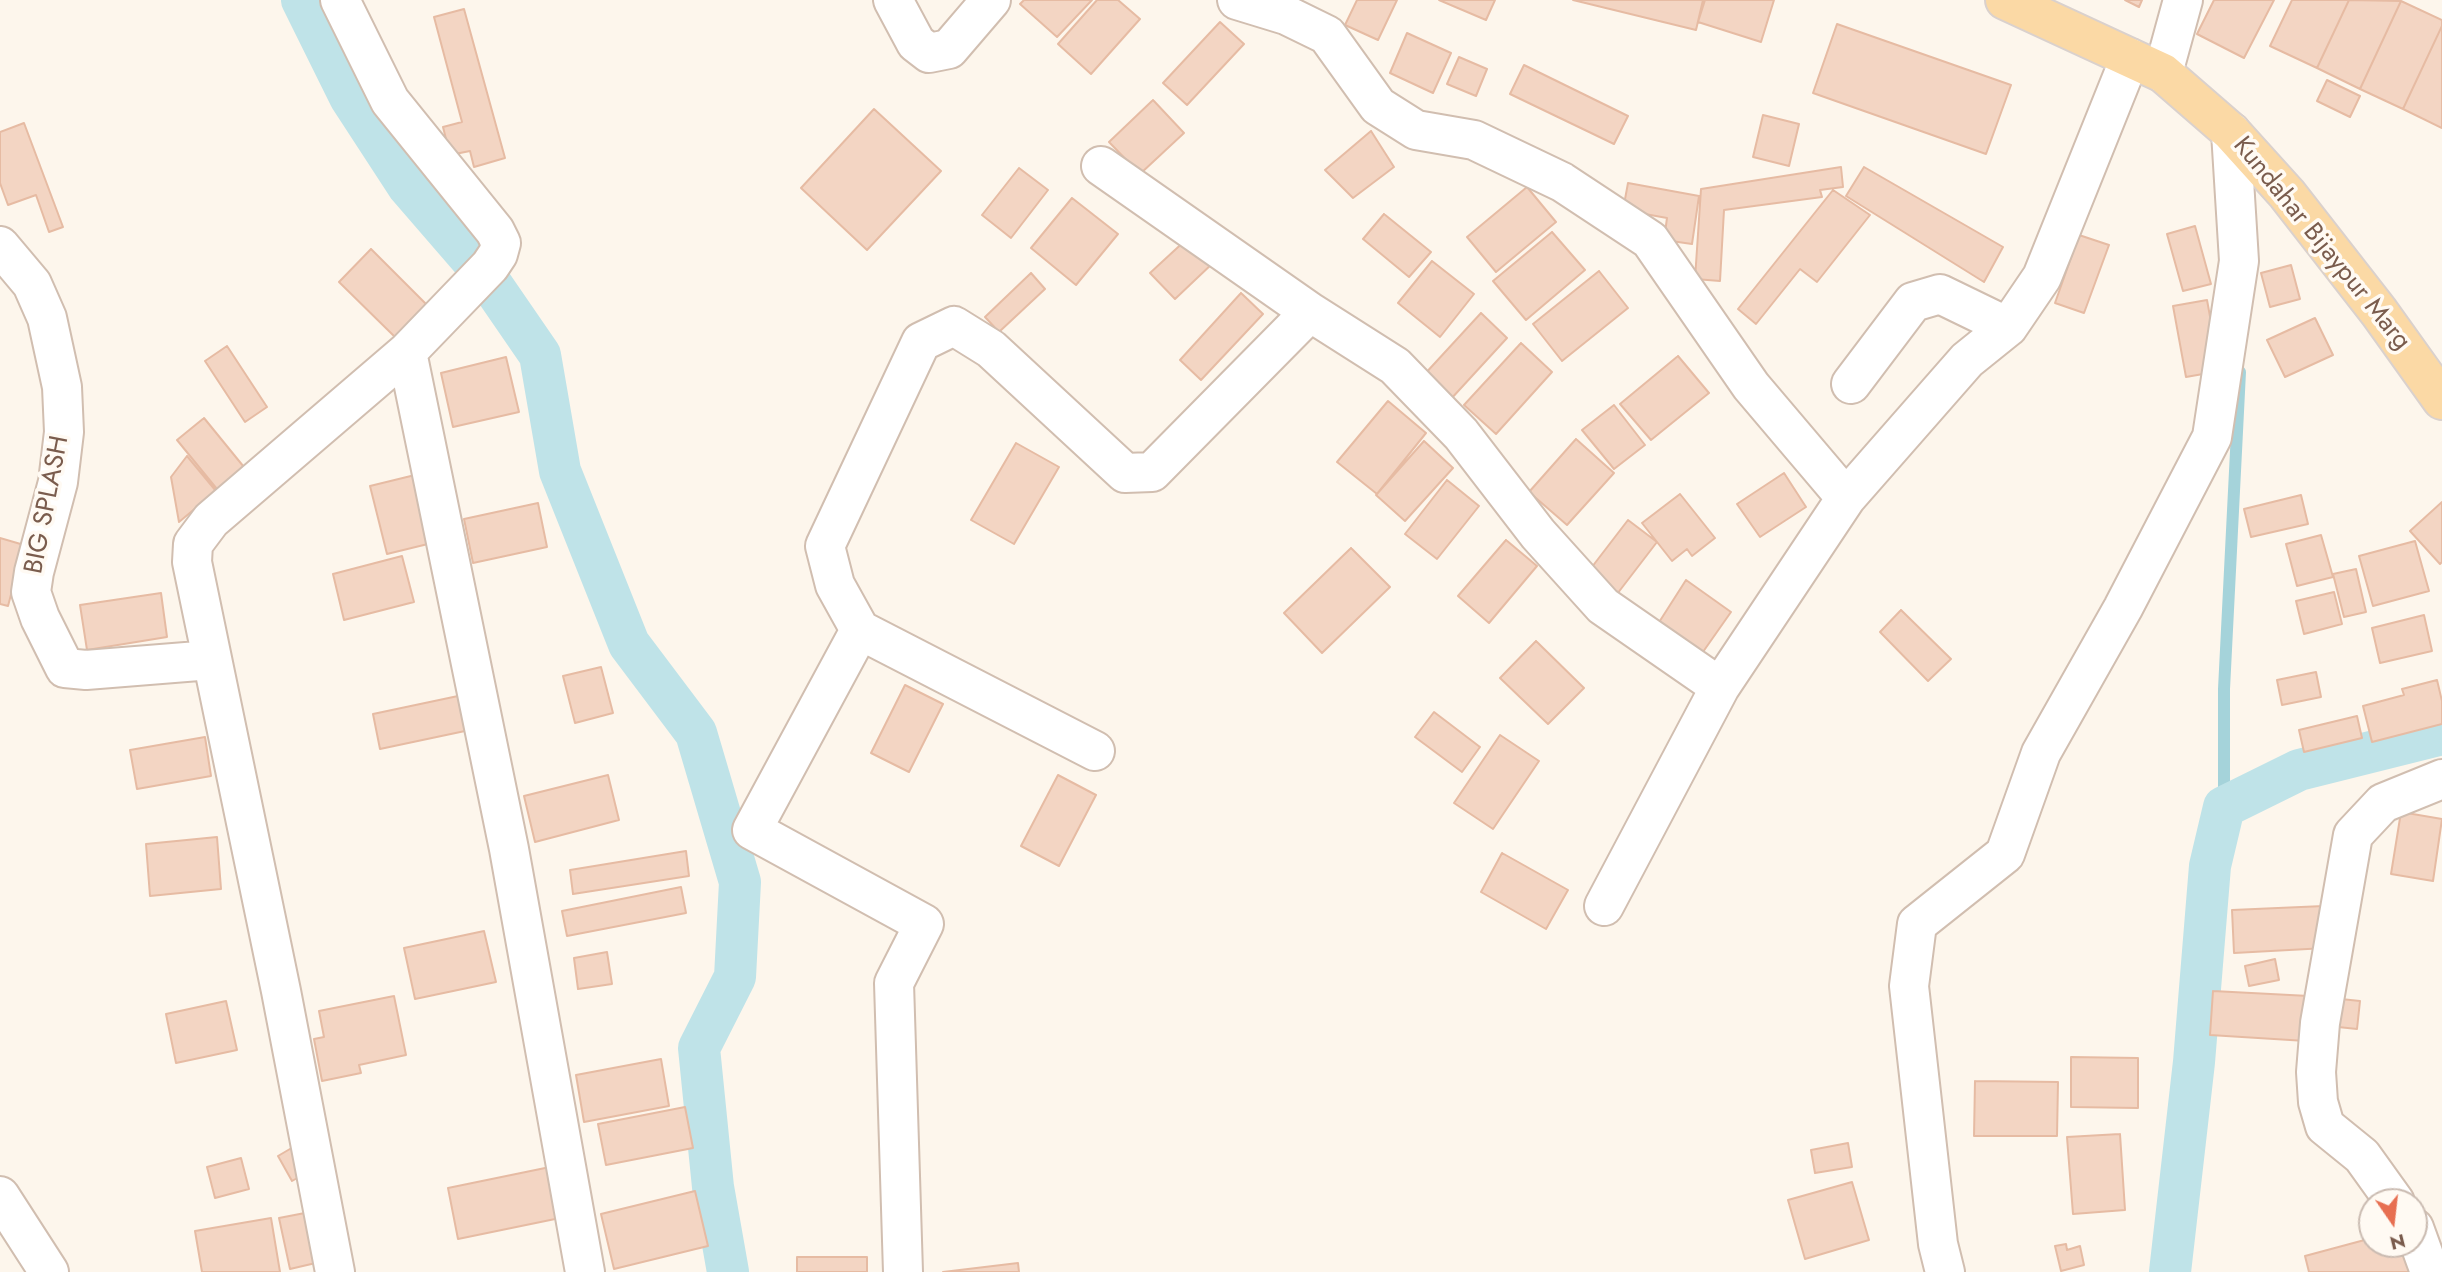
<!DOCTYPE html>
<style>
body{margin:0}
#map{position:relative;width:2442px;height:1272px;overflow:hidden;background:#fdf6ec;font-family:Jost,sans-serif}
canvas{display:block}
.north{position:absolute;left:2358px;top:1188px;width:70px;height:70px;box-sizing:border-box;background:#fffaf3;border:2px solid #cabbb1;border-radius:50%;rotate:166deg;font-size:19px;font-weight:700;line-height:28px;text-align:center;color:#7a5c4d}
.north::after{content:'';display:block;margin:auto;width:24px;height:32px;background:#e76f51;clip-path:polygon(50% 0,100% 100%,50% 72%,0 100%)}
</style>
<div id="map">
<canvas width="2442" height="1272"></canvas>
<div class="north">N</div>
</div>
<script>
const g = document.querySelector('canvas').getContext('2d');
g.lineJoin = 'round';
function toPath(rows) {
  const path = new Path2D();
  for (const r of rows) {
    path.moveTo(r[0], r[1]);
    for (let i = 2; i < r.length; i += 2) path.lineTo(r[i], r[i + 1]);
  }
  return path;
}
function trace(path, color, width, dash) {
  g.strokeStyle = color;
  g.lineWidth = width;
  g.lineCap = dash ? 'butt' : 'round';
  g.setLineDash(dash || []);
  g.stroke(path);
}
function paint(path, color) {
  g.fillStyle = color;
  g.fill(path, 'evenodd');
}
function label(font, color, halo, rows, align = 'center') {
  g.font = font + ' Jost,sans-serif';
  g.lineWidth = 7;
  g.setLineDash([]);
  g.textBaseline = 'middle';
  g.strokeStyle = halo;
  g.fillStyle = color;
  for (const [text, x, y, turn = 0] of rows) {
    g.save();
    g.translate(x, y);
    g.rotate((+turn || 0) * Math.PI / 180);
    g.textAlign = isNaN(turn) ? turn : align;
    if (halo) g.strokeText(text, 0, 0);
    g.fillText(text, 0, 0);
    g.restore();
  }
}
const stream = toPath([
 [2224,807,2224,689,2240,372]
]);
const canal = toPath([
 [302,0,350,97,408,186,485,275,540,355,560,471,629,644,696,733,740,882,735,977,699,1048,713,1187,728,1272],
 [2170,1272,2194,1062,2210,866,2224,807,2299,770,2442,734]
]);
const building = toPath([
 [1024,0,1092,0,1057,37,1020,4,1024,0],
 [1097,0,1118,0,1140,19,1091,74,1058,44,1097,0],
 [1357,0,1397,0,1378,40,1345,25,1357,0],
 [1439,0,1495,0,1486,20,1439,0],
 [1573,0,1703,0,1696,30,1573,0],
 [1705,0,1774,0,1761,42,1698,22,1705,0],
 [2125,0,2142,0,2139,7,2125,0],
 [2214,0,2274,0,2244,58,2197,34,2214,0],
 [2292,0,2349,0,2317,68,2270,46,2292,0],
 [2349,0,2401,1,2360,89,2317,68,2349,0],
 [2401,1,2442,20,2442,26,2403,109,2360,89,2401,1],
 [464,9,505,158,474,167,470,151,450,155,443,127,462,122,434,17,464,9],
 [1220,22,1244,44,1187,105,1163,83,1220,22],
 [1837,24,2011,85,1986,154,1813,93,1837,24],
 [2442,26,2442,128,2403,109,2442,26],
 [1407,33,1451,53,1433,93,1390,73,1407,33],
 [1459,57,1487,69,1476,96,1447,84,1459,57],
 [1524,65,1628,116,1614,144,1510,94,1524,65],
 [2327,80,2360,96,2350,117,2317,101,2327,80],
 [1153,100,1184,133,1140,174,1109,142,1153,100],
 [874,109,941,171,867,250,801,188,874,109],
 [1763,115,1799,124,1789,166,1753,157,1763,115],
 [24,123,63,227,49,232,36,195,8,205,0,183,0,132,24,123],
 [1371,131,1394,167,1353,198,1325,170,1371,131],
 [1841,167,1843,187,1820,190,1822,197,1724,210,1720,281,1695,279,1701,189,1841,167],
 [1864,167,2003,247,1984,282,1846,196,1864,167],
 [1019,168,1048,190,1011,238,982,215,1019,168],
 [1628,183,1699,196,1692,244,1664,240,1667,218,1623,210,1628,183],
 [1527,187,1556,222,1496,272,1467,237,1527,187],
 [1833,190,1870,215,1817,282,1800,269,1756,324,1738,309,1833,190],
 [1072,198,1118,234,1076,285,1031,248,1072,198],
 [1384,214,1431,252,1409,277,1363,239,1384,214],
 [2195,226,2211,284,2183,291,2167,234,2195,226],
 [1552,232,1585,270,1526,320,1493,281,1552,232],
 [2079,235,2109,245,2084,313,2055,303,2079,235],
 [1189,237,1214,262,1175,299,1150,273,1189,237],
 [371,249,428,306,396,338,339,282,371,249],
 [1432,261,1474,294,1440,337,1398,303,1432,261],
 [2291,265,2300,299,2270,307,2261,273,2291,265],
 [1599,271,1628,308,1562,361,1533,324,1599,271],
 [1031,273,1045,289,999,332,985,317,1031,273],
 [1241,293,1263,314,1201,380,1180,360,1241,293],
 [2207,300,2220,371,2186,377,2173,306,2207,300],
 [1481,313,1507,338,1450,400,1423,376,1481,313],
 [2315,318,2333,355,2285,377,2267,340,2315,318],
 [1521,343,1552,372,1496,434,1464,405,1521,343],
 [227,346,267,407,245,422,205,361,227,346],
 [1678,356,1709,393,1651,440,1620,404,1678,356],
 [506,357,519,412,453,427,441,373,506,357],
 [1388,401,1426,433,1377,494,1337,462,1388,401],
 [1614,405,1645,445,1614,469,1582,430,1614,405],
 [204,418,248,472,221,494,177,440,204,418],
 [1576,439,1614,473,1567,525,1529,492,1576,439],
 [1424,441,1453,468,1405,521,1376,495,1424,441],
 [1016,443,1059,467,1014,544,971,520,1016,443],
 [187,456,216,491,179,522,171,477,187,456],
 [1784,473,1806,507,1760,537,1737,504,1784,473],
 [415,475,432,543,387,554,370,486,415,475],
 [1447,480,1479,506,1437,559,1405,534,1447,480],
 [1680,494,1715,538,1692,556,1687,549,1672,561,1642,523,1680,494],
 [2301,495,2308,524,2251,537,2244,509,2301,495],
 [2442,502,2442,562,2440,564,2410,531,2442,502],
 [538,503,547,547,473,563,464,519,538,503],
 [1628,520,1657,542,1614,598,1585,576,1628,520],
 [2321,535,2333,577,2297,586,2286,544,2321,535],
 [0,538,24,545,8,606,0,604,0,538],
 [1506,540,1537,566,1489,623,1458,596,1506,540],
 [2415,541,2429,591,2373,606,2359,556,2415,541],
 [1351,548,1390,587,1322,653,1284,613,1351,548],
 [402,556,414,602,344,620,333,574,402,556],
 [2356,569,2366,612,2344,617,2333,574,2356,569],
 [1686,580,1731,612,1698,659,1656,627,1686,580],
 [2334,592,2342,624,2304,634,2296,601,2334,592],
 [161,593,167,637,87,650,80,605,161,593],
 [1901,610,1951,659,1928,681,1880,632,1901,610],
 [2424,615,2432,651,2380,663,2372,628,2424,615],
 [1536,641,1584,688,1548,724,1500,678,1536,641],
 [601,667,613,713,575,723,563,676,601,667],
 [2316,672,2321,697,2282,705,2277,680,2316,672],
 [2437,680,2442,701,2442,724,2372,742,2363,706,2404,695,2402,689,2437,680],
 [905,685,943,704,909,772,871,753,905,685],
 [458,696,465,731,380,749,373,714,458,696],
 [1434,712,1480,747,1462,772,1415,737,1434,712],
 [2357,716,2362,738,2304,752,2299,730,2357,716],
 [1500,735,1539,761,1493,829,1454,803,1500,735],
 [205,737,211,776,137,789,130,750,205,737],
 [608,775,619,820,535,842,524,796,608,775],
 [1058,775,1096,795,1059,866,1021,846,1058,775],
 [2401,812,2442,819,2433,881,2391,874,2401,812],
 [217,837,221,889,150,896,146,844,217,837],
 [686,851,689,876,573,894,570,870,686,851],
 [1502,853,1568,890,1546,929,1481,892,1502,853],
 [681,887,686,913,567,936,562,911,681,887],
 [2324,906,2326,948,2234,953,2232,910,2324,906],
 [484,931,496,982,415,999,404,948,484,931],
 [607,952,612,984,578,989,574,958,607,952],
 [2275,959,2279,980,2249,986,2245,966,2275,959],
 [2213,991,2309,996,2306,1041,2210,1035,2213,991],
 [394,996,406,1055,359,1065,361,1073,322,1081,314,1039,324,1037,319,1011,394,996],
 [2341,999,2360,1001,2357,1029,2338,1027,2341,999],
 [226,1001,237,1050,176,1063,166,1014,226,1001],
 [2071,1057,2138,1058,2138,1108,2071,1107,2071,1057],
 [661,1059,669,1106,584,1122,576,1075,661,1059],
 [1975,1081,2058,1082,2057,1136,1974,1136,1975,1081],
 [685,1107,693,1148,606,1165,598,1124,685,1107],
 [2120,1134,2125,1210,2073,1214,2067,1137,2120,1134],
 [1848,1143,1852,1167,1815,1173,1811,1150,1848,1143],
 [295,1146,310,1171,292,1181,278,1156,295,1146],
 [241,1158,249,1189,215,1198,207,1167,241,1158],
 [550,1167,560,1218,458,1239,448,1188,550,1167],
 [1852,1182,1869,1240,1805,1259,1788,1200,1852,1182],
 [695,1191,708,1246,614,1269,601,1214,695,1191],
 [310,1212,320,1262,290,1269,279,1218,310,1212],
 [271,1218,280,1272,202,1272,195,1231,271,1218],
 [2372,1238,2372,1244,2405,1244,2412,1272,2309,1272,2305,1256,2372,1238],
 [2066,1244,2067,1250,2080,1246,2084,1265,2061,1271,2055,1246,2066,1244],
 [797,1257,867,1257,867,1272,797,1272,797,1257],
 [1018,1263,1019,1272,943,1272,1018,1263]
]);
const minor = toPath([
 [893,0,916,43,929,53,949,49,991,0],
 [1237,0,1286,15,1327,35,1378,106,1416,130,1474,140,1562,182,1650,240,1751,386,1846,498],
 [2163,73,2183,0],
 [1101,166,1310,312],
 [0,246,32,284,47,318,62,387,64,432,58,482,34,572,31,592,40,618,65,668,86,670,211,660],
 [407,352,509,849,585,1272],
 [1851,384,1913,302,1940,294,2008,327],
 [860,630,1095,751],
 [1720,687,1846,498,1967,360,2008,327,2042,277,2130,58],
 [0,1196,49,1272],
 [2395,1202,2362,1156,2325,1126,2318,1102,2316,1072,2320,1023,2353,835,2383,803,2442,779],
 [2414,1228,2430,1272],
 [335,1272,281,991,192,562,193,544,211,520,407,352,490,266,498,254,501,243,495,231,390,101,340,0],
 [903,1272,894,983,924,924,752,830,860,630,835,585,825,546,921,342,954,326,991,349,1125,473,1152,472,1310,312,1395,366,1461,434,1538,534,1603,606,1720,687,1604,906],
 [1945,1272,1938,1244,1909,986,1917,924,2005,854,2041,753,2123,608,2212,437,2239,261,2231,132]
]);
const major = toPath([
 [2005,0,2163,73,2231,132,2287,194,2379,312,2442,400]
]);
const streetNames = [
 ["Kundahar Bijaypur Marg",2321,244,51],
 ["BIG SPLASH",48,505,-79]
];
trace(stream, '#a5d3da', 12);
trace(canal, '#bfe3e8', 42);
paint(building, '#f3d5c3');
trace(building, '#e6bba3', 2);
trace(minor, '#d1beb0', 42);
trace(major, '#dad1cd', 42);
trace(minor, '#fff', 38);
trace(major, '#fbd9a5', 38);
label('26px', '#7a5c4d', '#fffaf3', streetNames);
</script>
